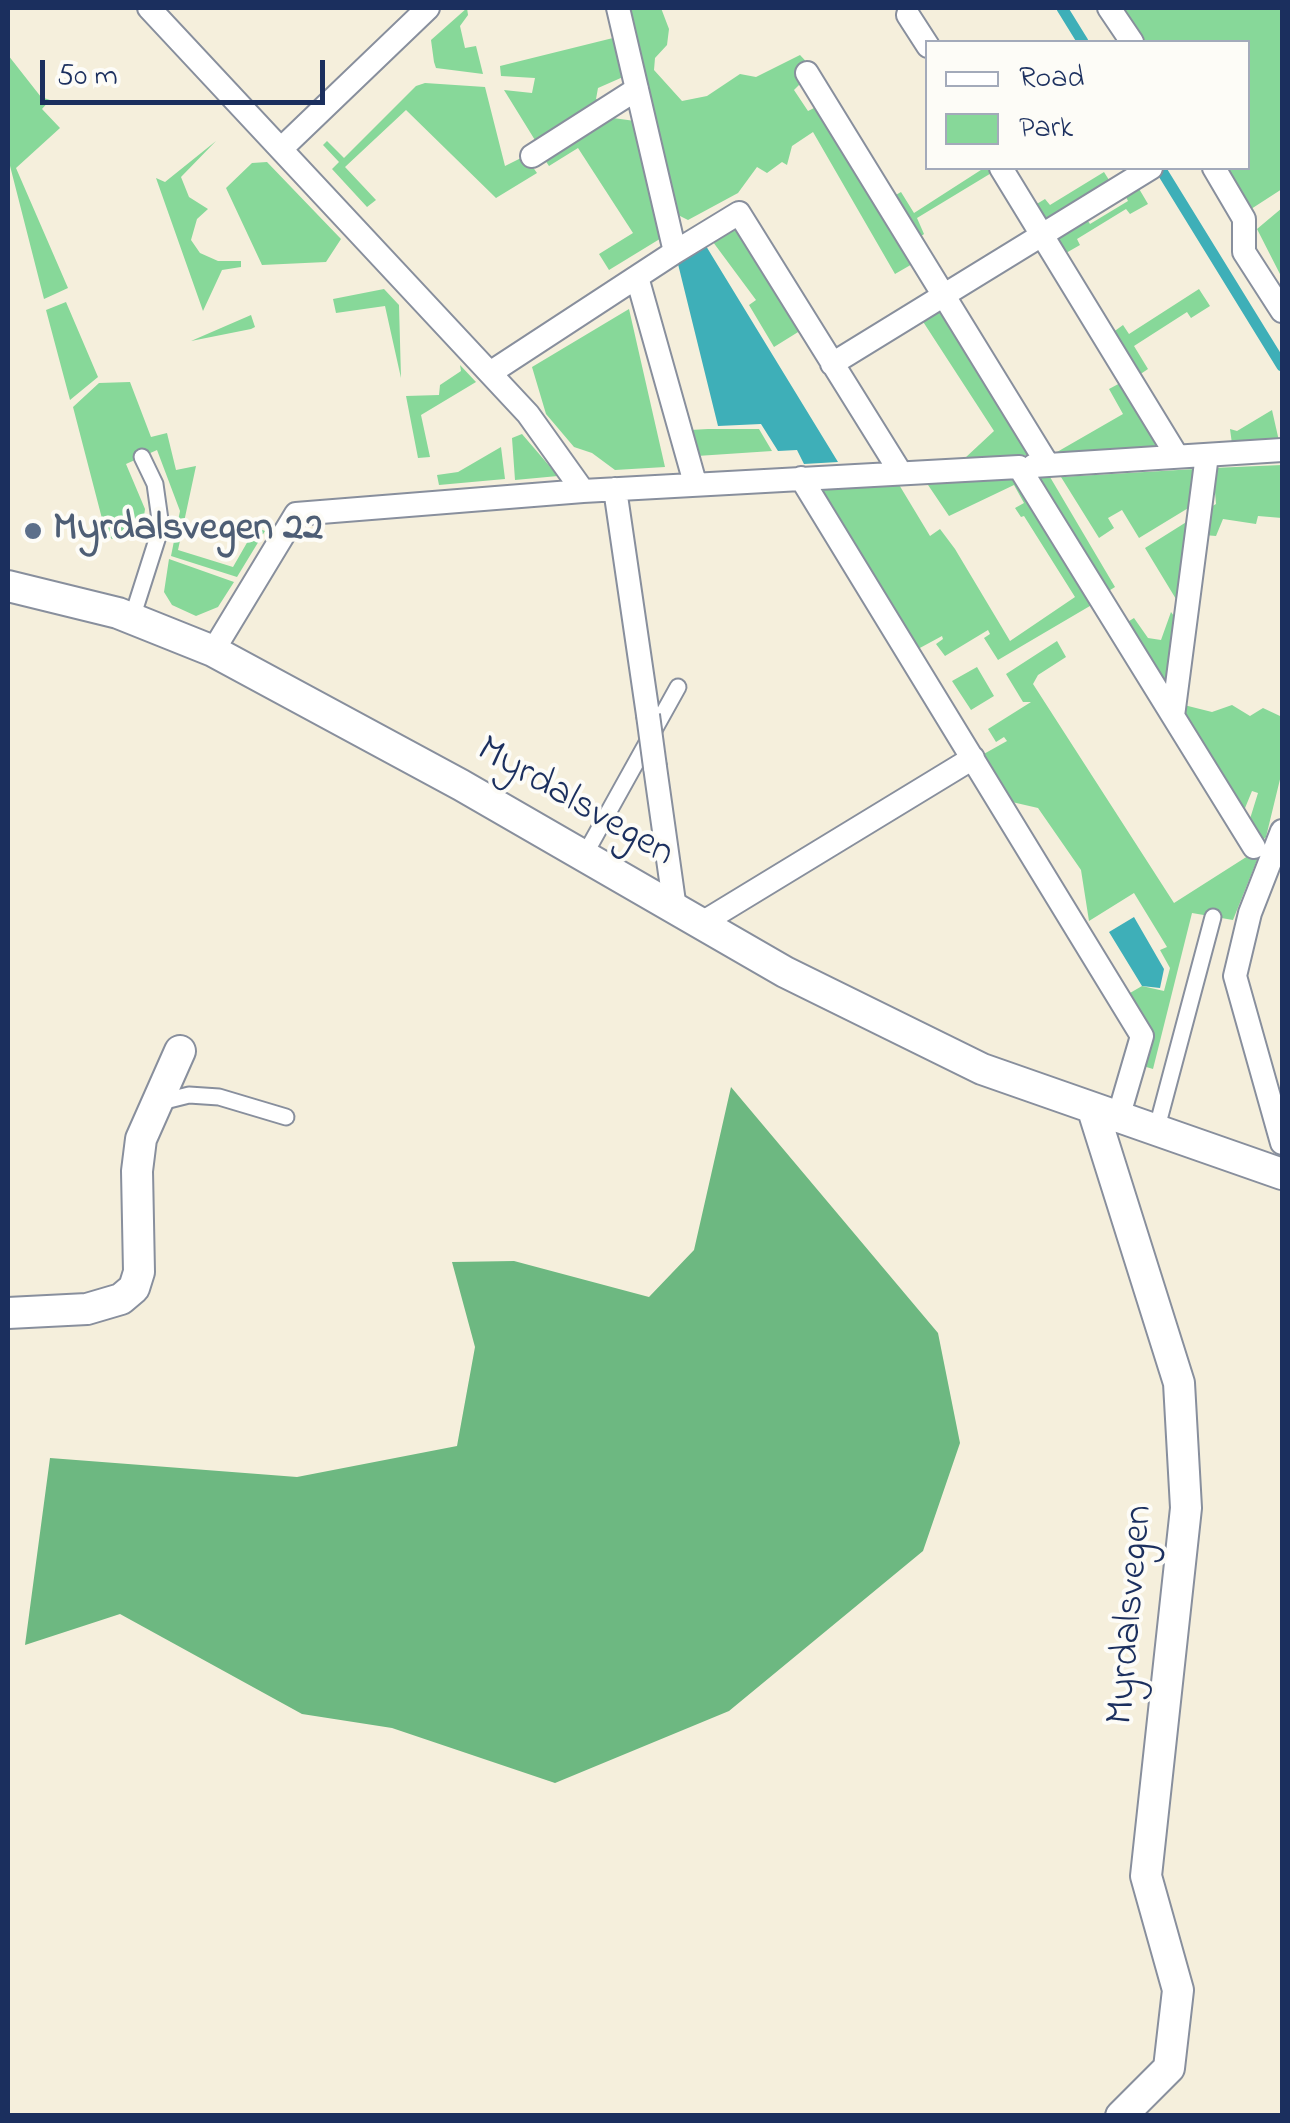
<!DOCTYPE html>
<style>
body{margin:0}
#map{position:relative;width:1290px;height:2123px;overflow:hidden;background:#f5efdc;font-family:"Indie Flower",sans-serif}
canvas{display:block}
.frame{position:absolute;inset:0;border:10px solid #1b2f5e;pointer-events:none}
.legend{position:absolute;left:925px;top:40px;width:325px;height:130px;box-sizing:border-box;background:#fdfcf7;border:2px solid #a3aaba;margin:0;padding:12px 18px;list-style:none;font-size:30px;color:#1b2f5e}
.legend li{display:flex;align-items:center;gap:20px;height:50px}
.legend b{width:50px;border:2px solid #a3aaba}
.scale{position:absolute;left:40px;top:60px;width:285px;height:45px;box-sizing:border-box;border:5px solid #1b2f5e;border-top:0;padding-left:12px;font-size:30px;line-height:35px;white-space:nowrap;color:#1b2f5e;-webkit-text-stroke:8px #fdfcf7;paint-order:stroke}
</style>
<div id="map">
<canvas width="1290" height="2123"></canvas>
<div class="frame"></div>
<ul class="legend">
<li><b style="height:12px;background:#fff"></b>Road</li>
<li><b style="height:28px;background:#87d899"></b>Park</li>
</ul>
<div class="scale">50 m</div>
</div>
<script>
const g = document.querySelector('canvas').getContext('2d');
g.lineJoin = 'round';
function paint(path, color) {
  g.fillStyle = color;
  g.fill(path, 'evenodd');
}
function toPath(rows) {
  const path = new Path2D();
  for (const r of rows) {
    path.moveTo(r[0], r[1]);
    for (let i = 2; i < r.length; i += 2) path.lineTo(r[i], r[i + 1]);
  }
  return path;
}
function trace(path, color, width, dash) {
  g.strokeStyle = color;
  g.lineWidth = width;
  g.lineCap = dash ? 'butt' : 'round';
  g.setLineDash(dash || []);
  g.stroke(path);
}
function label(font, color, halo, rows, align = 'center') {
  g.font = font + ' "Indie Flower",sans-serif';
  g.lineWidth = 8;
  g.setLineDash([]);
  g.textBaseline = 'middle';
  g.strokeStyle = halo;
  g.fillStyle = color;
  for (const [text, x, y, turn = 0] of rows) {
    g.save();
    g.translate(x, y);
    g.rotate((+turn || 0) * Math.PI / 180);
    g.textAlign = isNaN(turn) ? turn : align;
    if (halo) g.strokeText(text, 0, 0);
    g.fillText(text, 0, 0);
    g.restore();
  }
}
const green = toPath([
 [467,8,468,15,460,26,465,48,476,46,483,74,436,68,434,62,431,40],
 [624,8,661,8,669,29,667,45,655,58,654,70,682,101,707,96,740,74,756,77,800,55,814,70,794,90,808,111,818,106,914,263,895,274,813,132,792,146,787,165,782,162,767,173,757,167,738,193,688,220,676,214],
 [1119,8,1282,8,1282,189,1248,211,1221,168,1248,168,1248,42,1141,42],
 [613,38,623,77,598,88,596,99,606,101,538,145,504,90,532,93,535,78,501,76,500,66],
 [8,55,41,97,50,100,42,109,60,128,16,168,68,288,44,299,8,158],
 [425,83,485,87,505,166,525,156,537,173,496,198,406,110,345,167,376,200,367,207,332,169,339,162,323,145,327,141,344,158,416,86],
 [613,118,635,121,663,237,609,270,599,254,633,233,578,148,549,166,545,160],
 [216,141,181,177,189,197,208,209,197,219,191,240,200,253,218,261,241,261,241,267,222,270,203,311,156,178,165,182],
 [267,162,341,239,326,262,262,265,226,188,252,163],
 [984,168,993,172,917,218,924,234,920,237,894,196,901,192,914,213],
 [1104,172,1109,180,1043,220,1035,205,1045,199,1050,205],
 [1138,187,1148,204,1130,214,1126,209,1077,239,1080,245,1066,253,1055,237,1086,218,1090,224,1128,201,1125,195],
 [1282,208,1282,278,1257,229],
 [737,224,803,329,774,347,749,305,756,300,713,242],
 [384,289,399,305,401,378,385,306,336,313,333,299],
 [1199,289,1210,306,1191,318,1187,312,1134,346,1148,369,1139,375,1112,333,1123,325,1129,334],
 [66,302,98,377,70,400,46,310],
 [939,307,1030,455,965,458,994,431,920,317],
 [629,309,665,467,615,470,592,453,574,447,546,414,532,367],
 [251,315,255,327,251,329,191,341],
 [460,365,476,382,421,415,430,457,418,458,406,396,439,395,440,385,461,371],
 [130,382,151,437,167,433,176,470,196,466,178,550,233,567,256,527,265,531,237,577,171,556,180,511,157,450,126,464,145,509,141,538,126,533,112,539,106,534,73,407,99,383],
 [1122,382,1164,447,1057,452,1123,414,1109,389],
 [1272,410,1279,441,1232,444,1230,429,1237,431],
 [708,429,759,429,772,451,697,456,690,430],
 [522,434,558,476,515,480,512,438],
 [501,447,505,479,439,485,437,475,458,472],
 [1282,465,1282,518,1258,516,1256,524,1223,519,1216,536,1204,535,1209,508,1216,504,1213,468],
 [1195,469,1190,507,1139,538,1122,510,1108,518,1114,528,1099,538,1061,477],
 [1050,477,1115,587,1107,592,1037,478],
 [1017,479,1095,603,998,660,984,638,990,634,988,630,945,656,936,644,943,639,942,636,918,649,819,489,898,483,930,536,940,529,955,549,1010,641,1075,597,1024,516,1021,517,1015,508,1024,503,1014,485,949,516,926,482],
 [1188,521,1179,604,1145,548],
 [169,559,234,582,218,607,196,616,172,605,164,592],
 [1171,612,1177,620,1168,692,1126,623,1134,618,1148,638,1161,640],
 [1057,641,1066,657,1038,675,1033,684,1174,903,1251,854,1259,855,1233,920,1192,913,1153,1069,1143,1066,1149,1030,1130,993,1142,986,1164,991,1170,968,1160,950,1167,947,1134,893,1089,921,1081,870,1038,808,1012,802,982,755,1007,741,1004,737,996,742,988,729,1031,702,1023,702,1006,674],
 [977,667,994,696,971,710,952,681],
 [1184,705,1212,712,1232,705,1250,716,1263,708,1280,716,1282,771,1266,837,1260,843,1249,822,1258,793,1252,791,1243,813,1182,717]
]);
const forest = toPath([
 [731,1087,938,1333,960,1443,923,1551,729,1711,555,1783,392,1728,302,1714,120,1614,25,1645,50,1458,297,1477,457,1446,475,1347,452,1262,514,1261,649,1297,694,1250]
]);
const water = toPath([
 [706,246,838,462,804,464,797,450,778,451,761,424,718,426,678,264],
 [1134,917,1164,969,1160,988,1142,986,1109,932]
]);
const stream = toPath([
 [1062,8,1083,42],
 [1160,168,1282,366]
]);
const service = toPath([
 [132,618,161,527,155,484,142,457],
 [584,856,678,687],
 [157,1103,189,1095,219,1097,286,1117],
 [1156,1131,1213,917]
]);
const pedestrian = toPath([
 [149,8,528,414,583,491,1019,467,1254,847],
 [1109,8,1132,42],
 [908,15,928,46],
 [807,73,1048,465],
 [281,149,428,8],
 [532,156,637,89],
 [1001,168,1177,456],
 [1214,168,1244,219,1244,252,1282,311],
 [675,252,739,213,899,470],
 [637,277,695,483],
 [832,364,1151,168],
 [490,373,675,252,618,8],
 [1033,466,1282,450],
 [801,478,1142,1036,1118,1118],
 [615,489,648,715],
 [213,651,296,514,583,491],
 [1173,716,1207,455],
 [655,767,675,909],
 [1282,831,1250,913,1235,976,1282,1143],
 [702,923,973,758]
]);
const minor = toPath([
 [8,586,118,613,213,651,461,785,785,972,982,1069,1282,1174],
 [1093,1110,1179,1383,1186,1508,1146,1876,1178,1990,1169,2068,1121,2116],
 [8,1313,87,1309,121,1299,134,1288,139,1272,137,1171,141,1139,180,1051]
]);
const pedestrianBridge = toPath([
 [648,715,655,767]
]);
const markers = [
 [33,531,10,"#5c6f8a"]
];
const serviceNames = [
 ["Myrdalsvegen 22",53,531]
];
const streetNames = [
 ["Myrdalsvegen",574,804,30],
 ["Myrdalsvegen",1133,1615,-85]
];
paint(green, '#87d899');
paint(forest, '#6db881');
paint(water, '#3eafb8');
trace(stream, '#3eafb8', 11);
trace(service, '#888f9d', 19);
trace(pedestrian, '#888f9d', 26);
trace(minor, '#888f9d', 34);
trace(service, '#fff', 15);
trace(pedestrian, '#fff', 22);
trace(minor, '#fff', 30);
trace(pedestrianBridge, '#888f9d', 26, []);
trace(pedestrianBridge, '#fff', 22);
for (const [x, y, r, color] of markers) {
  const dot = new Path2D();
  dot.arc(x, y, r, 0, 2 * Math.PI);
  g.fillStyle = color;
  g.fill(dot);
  trace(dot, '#fdfcf7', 4);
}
label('bold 40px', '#4e5e75', '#fdfcf7', serviceNames, 'left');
label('40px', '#1b2f5e', '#fdfcf7', streetNames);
</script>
